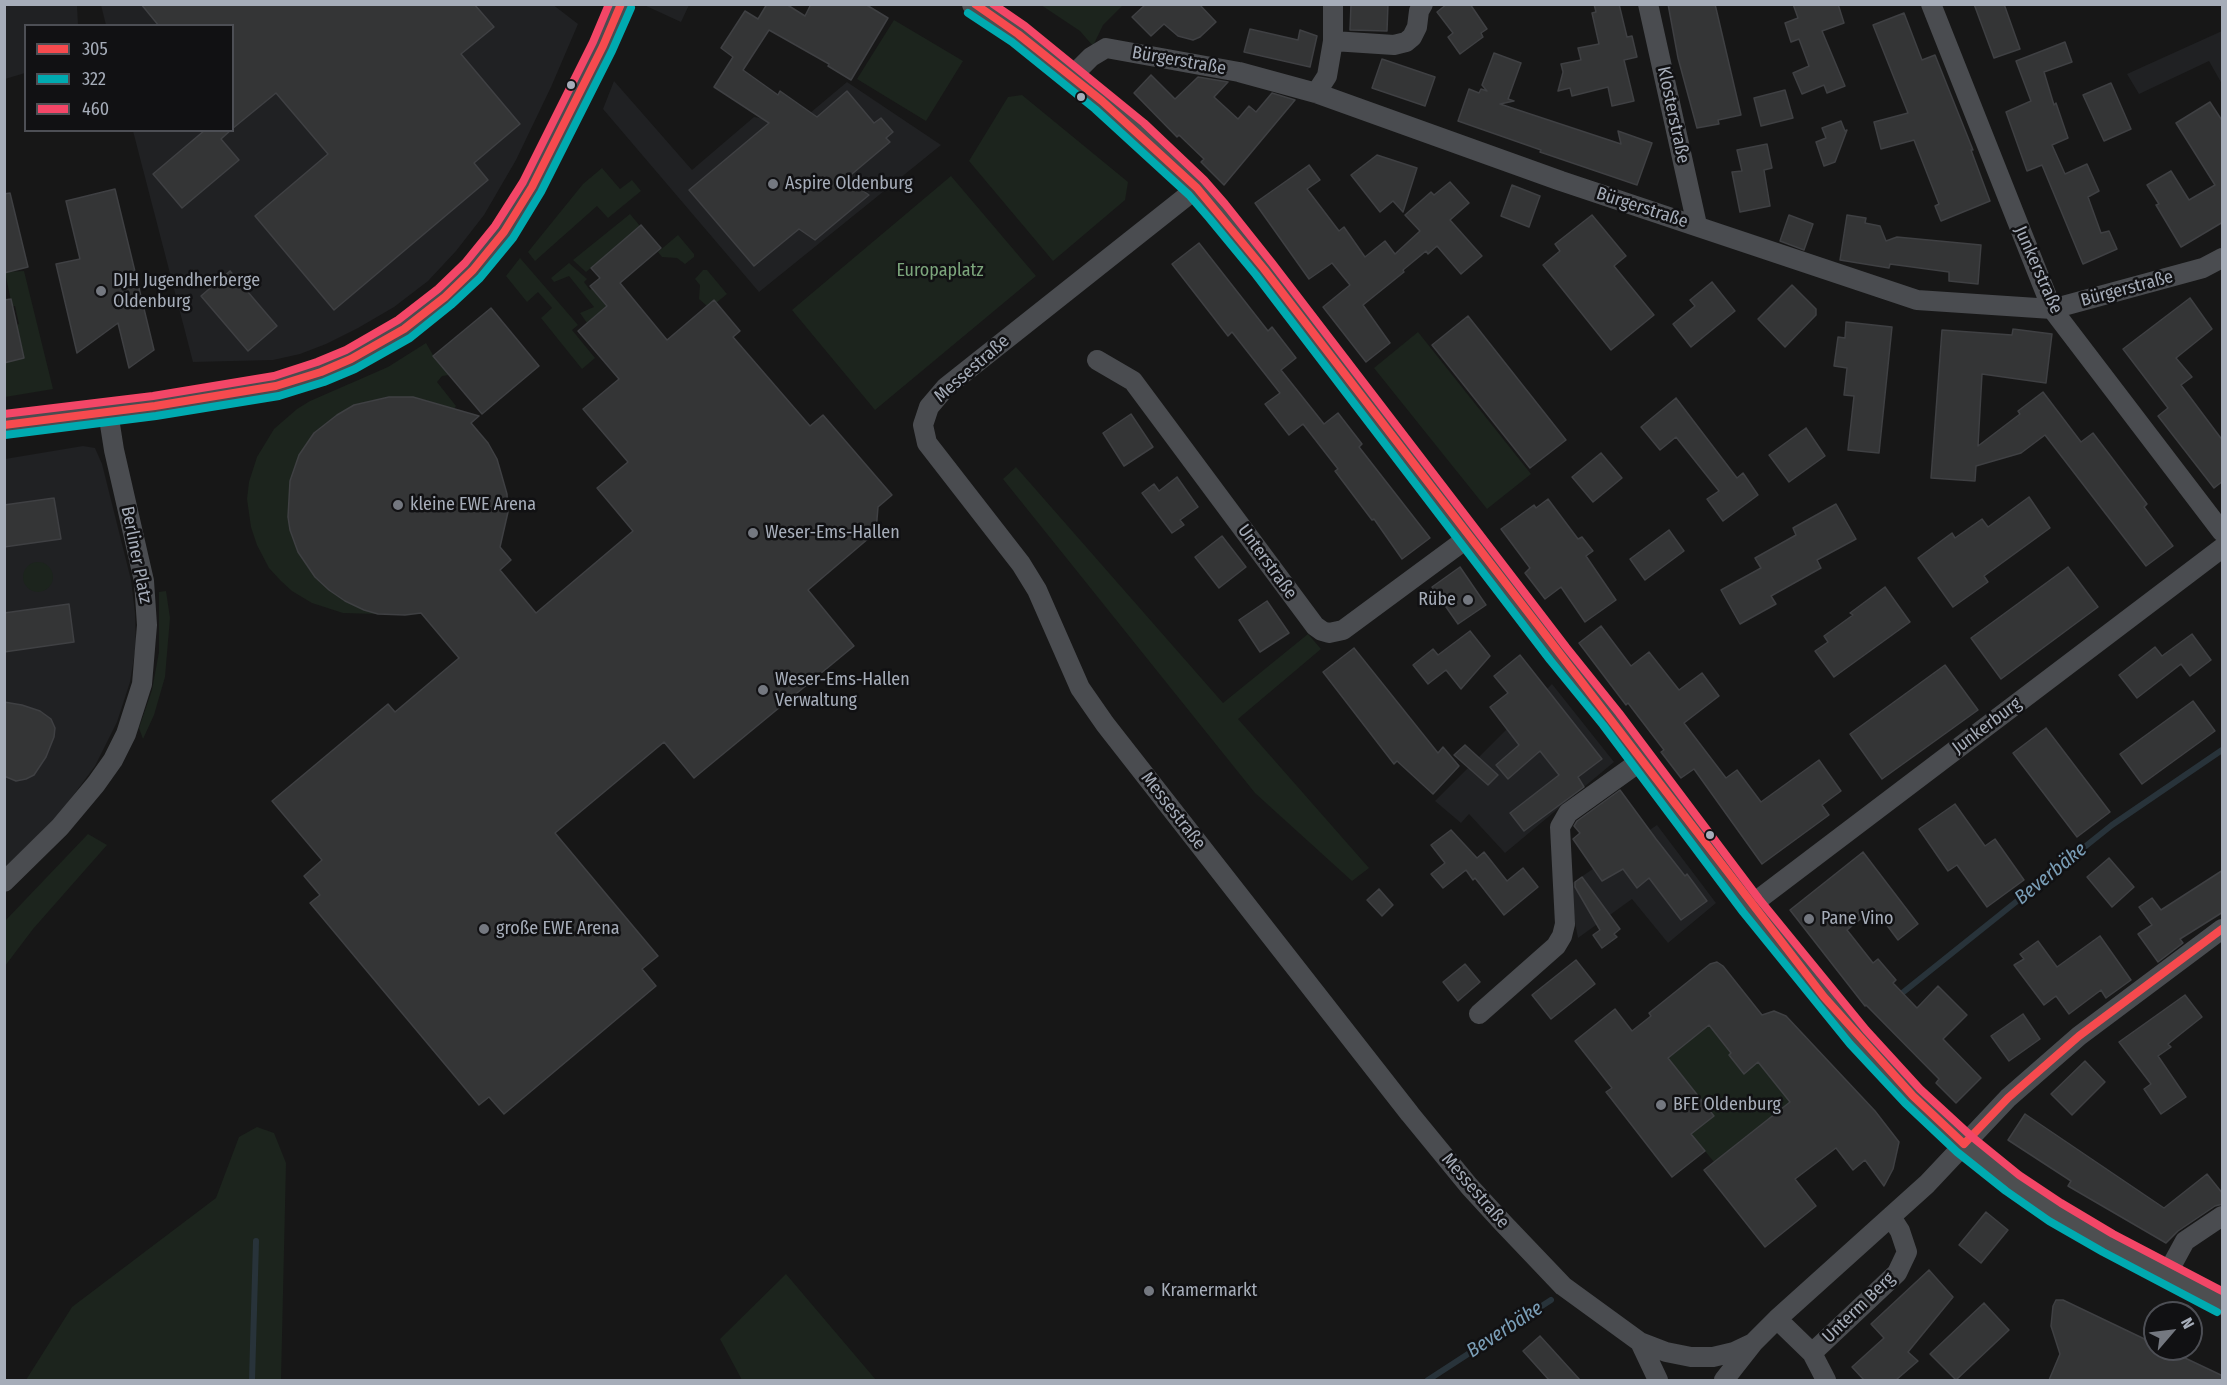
<!DOCTYPE html>
<meta charset="utf-8">
<style>
body{margin:0}
#map{position:relative;width:2227px;height:1385px;overflow:hidden;background:#171717;font-family:"Fira Sans Condensed",sans-serif}
canvas{display:block}
.frame{position:absolute;inset:0;border:6px solid #a6adb9;pointer-events:none}
.legend{position:absolute;left:24px;top:24px;width:210px;height:108px;box-sizing:border-box;background:#111113;border:2px solid #4d4f55;margin:0;padding:8px 10px;list-style:none;font-size:18px;color:#a6adb9}
.legend li{display:flex;align-items:center;gap:12px;height:30px}
.legend b{width:30px;border:2px solid #4d4f55}
.north{position:absolute;left:2143px;top:1301px;width:60px;height:60px;box-sizing:border-box;background:#111113;border:2px solid #4d4f55;border-radius:50%;rotate:62deg;font-size:16px;font-weight:700;line-height:24px;text-align:center;color:#a6adb9}
.north::after{content:'';display:block;margin:auto;width:21px;height:27px;background:#747880;clip-path:polygon(50% 0,100% 100%,50% 72%,0 100%)}
</style>
<div id="map">
<canvas width="2227" height="1385"></canvas>
<div class="frame"></div>
<ul class="legend">
<li><b style="height:8px;background:#f64a4e"></b>305</li>
<li><b style="height:8px;background:#00aab0"></b>322</li>
<li><b style="height:8px;background:#f34667"></b>460</li>
</ul>
<div class="north">N</div>
</div>
<script>
const g = document.querySelector('canvas').getContext('2d');
g.lineJoin = 'round';
function paint(path, color) {
  g.fillStyle = color;
  g.fill(path, 'evenodd');
}
function toPath(rows) {
  const path = new Path2D();
  for (const r of rows) {
    if (r.length === 3) {
      path.moveTo(r[0] + r[2], r[1]);
      path.arc(r[0], r[1], r[2], 0, 2 * Math.PI);
      continue;
    }
    path.moveTo(r[0], r[1]);
    for (let i = 2; i < r.length; i += 2) path.lineTo(r[i], r[i + 1]);
  }
  return path;
}
function trace(path, color, width, dash) {
  g.strokeStyle = color;
  g.lineWidth = width;
  g.lineCap = dash ? 'butt' : 'round';
  g.setLineDash(dash || []);
  g.stroke(path);
}
function label(font, color, halo, rows, align = 'center') {
  g.font = font + ' "Fira Sans Condensed",sans-serif';
  g.lineWidth = 5;
  g.setLineDash([]);
  g.textBaseline = 'middle';
  g.strokeStyle = halo;
  g.fillStyle = color;
  for (const [text, x, y, turn = 0] of rows) {
    g.save();
    g.translate(x, y);
    g.rotate((+turn || 0) * Math.PI / 180);
    g.textAlign = isNaN(turn) ? turn : align;
    if (halo) g.strokeText(text, 0, 0);
    g.fillText(text, 0, 0);
    g.restore();
  }
}
const built = toPath([
 [5,4,77,5,78,25,26,26,25,73,5,79],
 [552,4,578,24,551,87,516,160,484,215,456,251,428,281,394,307,358,328,326,344,300,354,273,360,193,362,133,131,232,130,232,26,106,25,101,5],
 [644,5,689,5,681,22],
 [2222,31,2222,84,2209,61,2139,94,2127,74],
 [614,81,692,170,754,117,782,122,791,129,847,82,941,145,759,292,603,109],
 [83,446,95,448,102,464,131,580,135,613,136,646,130,682,117,722,95,766,61,812,5,868,5,459],
 [1552,684,1614,762,1505,853,1469,814,1461,823,1435,801],
 [1657,825,1716,903,1668,943,1632,899,1578,938,1568,886]
]);
const green = toPath([
 [1041,5,1123,5,1103,25,1093,46,1080,31],
 [894,20,963,61,926,121,857,79],
 [1022,95,1128,182,1125,200,1053,261,969,161,1008,97],
 [602,168,620,189,632,180,641,191,608,218,597,206,535,261,528,252,583,184],
 [951,176,1036,276,875,410,792,310],
 [630,214,640,226,586,272,573,260],
 [678,235,694,254,694,257,685,264,677,258,662,257,658,252],
 [520,258,578,325,572,330,595,358,582,369,541,318,552,308,538,292,527,302,506,276],
 [569,263,587,279,584,282,590,290,592,288,607,306,587,323,580,313,594,307,569,276,554,282,551,278],
 [703,270,707,270,727,294,716,303,714,300,707,306,699,299,700,285,695,279],
 [24,271,53,389,5,397,4,363,24,358,17,325,19,324,15,306,12,306,5,272],
 [1418,332,1531,474,1487,509,1374,368],
 [426,343,433,355,449,375,442,376,437,382,456,406,453,411,425,400,389,397,354,405,337,415,322,427,295,542,303,560,315,577,329,590,345,601,378,614,343,613,312,603,292,591,281,581,269,568,257,545,251,527,247,499,249,482,257,457,274,429,297,409,310,401,388,367],
 [1016,467,1223,703,1308,634,1321,649,1238,719,1369,868,1352,881,1255,793,1003,479],
 [38,577,15],
 [166,591,170,618,165,677,154,715,143,739,139,728,152,690,159,652,159,592],
 [88,834,107,845,33,929,5,966,5,921],
 [1709,1025,1731,1053,1729,1055,1744,1074,1758,1062,1797,1111,1768,1119,1714,1162,1691,1134,1654,1069],
 [257,1127,274,1133,286,1163,281,1380,26,1380,72,1307,216,1198,239,1137],
 [786,1274,876,1380,742,1380,720,1339]
]);
const stream = toPath([
 [1896,998,2112,825,2222,750],
 [252,1380,256,1241],
 [1428,1380,1551,1300]
]);
const building = toPath([
 [141,4,474,4,494,27,461,54,520,124,474,163,488,180,334,310,255,216,328,154,276,93,232,129,232,26,159,26,141,4],
 [767,4,786,4,805,16,811,4,865,4,888,18,851,80,828,66,829,64,769,30,743,70,778,95,780,91,817,117,847,91,874,123,881,118,893,132,886,138,890,142,846,179,869,195,815,240,799,229,754,266,689,190,769,123,714,87,733,57,721,48,745,11,758,19,767,4],
 [1146,4,1199,4,1216,22,1200,37,1193,40,1178,36,1164,24,1151,36,1132,17,1146,4],
 [1351,4,1388,4,1387,31,1350,30,1351,4],
 [1447,4,1470,4,1487,29,1481,33,1483,37,1460,54,1448,37,1453,33,1437,12,1447,4],
 [1594,4,1619,4,1627,37,1632,36,1637,57,1624,60,1634,101,1612,106,1608,87,1572,96,1570,88,1558,91,1563,72,1561,64,1581,60,1578,48,1599,44,1592,13,1596,12,1594,4],
 [1668,4,1715,4,1741,115,1718,120,1719,124,1697,128,1678,58,1668,4],
 [1793,4,1838,4,1844,23,1822,31,1845,86,1827,93,1824,85,1802,94,1793,73,1809,66,1799,39,1791,42,1785,23,1798,18,1793,4],
 [1974,4,2004,4,2020,49,1994,58,1974,4],
 [1904,13,1922,60,1935,55,1973,150,1971,150,1990,201,1941,221,1935,206,1939,204,1914,140,1881,149,1874,122,1908,113,1873,25,1904,13],
 [1250,29,1298,40,1300,30,1317,36,1310,67,1244,52,1250,29],
 [2065,42,2072,62,2044,72,2054,105,2056,103,2068,138,2052,145,2065,174,2087,164,2099,191,2088,197,2101,233,2109,231,2117,249,2083,264,2042,165,2027,171,2006,112,2031,101,2016,61,2065,42],
 [1494,53,1521,63,1508,99,1514,101,1500,104,1621,144,1618,131,1652,143,1637,185,1540,152,1541,150,1458,121,1469,89,1479,93,1481,89,1487,91,1482,85,1494,53],
 [1382,59,1435,77,1425,106,1372,88,1382,59],
 [1151,75,1175,99,1198,77,1228,82,1214,97,1238,119,1249,106,1256,112,1272,93,1295,100,1224,185,1201,162,1204,159,1179,135,1177,137,1134,93,1151,75],
 [2111,83,2131,129,2104,141,2083,95,2111,83],
 [1785,90,1793,118,1761,126,1754,98,1785,90],
 [2210,102,2223,122,2223,222,2181,247,2156,205,2159,204,2147,185,2171,171,2189,200,2215,185,2176,123,2210,102],
 [1841,121,1845,131,1847,130,1835,162,1824,166,1816,142,1826,138,1822,128,1841,121],
 [205,130,231,130,221,139,239,160,182,208,153,174,205,130],
 [1767,144,1772,168,1764,170,1770,206,1740,212,1732,172,1742,171,1737,150,1767,144],
 [1377,155,1417,168,1403,212,1393,201,1380,212,1351,175,1377,155],
 [1309,165,1320,180,1307,189,1339,231,1344,227,1365,257,1385,241,1395,254,1420,231,1405,215,1431,192,1434,195,1450,182,1469,203,1450,220,1482,256,1461,274,1437,246,1428,254,1426,251,1403,270,1404,272,1363,305,1390,343,1366,362,1323,307,1350,285,1332,263,1309,279,1255,203,1309,165],
 [1512,185,1540,196,1529,227,1501,216,1512,185],
 [115,189,154,350,129,368,118,323,77,353,56,264,80,259,66,201,115,189],
 [10,193,28,267,4,273,4,194,10,193],
 [1592,215,1626,256,1614,266,1654,315,1611,350,1543,265,1560,251,1555,244,1592,215],
 [1789,215,1813,224,1804,250,1780,241,1789,215],
 [1847,215,1866,218,1865,223,1880,226,1886,241,1897,237,1981,245,1978,284,1949,281,1949,272,1890,264,1889,268,1840,260,1847,215],
 [641,225,661,248,620,283,667,340,714,300,740,331,733,337,810,426,823,415,892,495,878,507,876,532,808,590,854,646,694,778,664,742,555,833,658,956,642,969,656,986,504,1114,489,1097,479,1105,310,903,320,895,304,876,322,860,272,801,388,704,395,712,459,658,421,613,405,615,378,614,364,610,345,601,329,590,315,577,298,552,290,530,288,517,290,481,299,455,314,433,337,415,354,405,389,397,413,397,479,416,471,423,488,443,497,459,507,494,508,512,500,547,511,560,500,570,536,613,633,531,597,488,628,462,583,409,619,379,578,331,607,306,590,286,600,278,591,268,641,225],
 [1199,243,1268,331,1272,327,1296,358,1281,370,1324,424,1338,413,1362,444,1359,447,1430,538,1402,559,1374,519,1372,520,1335,471,1338,469,1303,424,1289,435,1265,404,1280,393,1232,332,1228,336,1172,264,1199,243],
 [230,271,277,326,248,351,201,296,230,271],
 [1712,282,1735,311,1691,347,1673,324,1695,306,1690,300,1712,282],
 [1792,285,1816,309,1816,315,1785,347,1758,319,1792,285],
 [2190,298,2212,329,2176,358,2192,377,2181,385,2223,441,2223,481,2214,488,2158,416,2168,408,2123,349,2190,298],
 [11,299,24,358,4,363,4,300,11,299],
 [491,308,539,366,482,414,433,356,491,308],
 [1468,316,1566,440,1530,468,1432,345,1468,316],
 [1846,322,1892,327,1879,453,1848,450,1854,396,1844,395,1847,368,1834,366,1838,337,1845,338,1846,322],
 [2013,329,2052,334,2046,383,1982,374,1978,446,2020,414,2018,411,2043,392,2081,442,2093,433,2147,504,2144,507,2173,546,2146,566,2045,435,2021,453,1976,466,1975,481,1931,478,1942,330,2012,335,2013,329],
 [1676,398,1737,478,1743,473,1758,495,1723,521,1707,499,1719,491,1676,437,1660,450,1641,427,1676,398],
 [1131,414,1153,447,1124,466,1103,433,1131,414],
 [1806,428,1825,456,1789,482,1769,455,1806,428],
 [1601,453,1622,478,1593,502,1572,477,1601,453],
 [1177,477,1198,507,1180,520,1184,525,1172,533,1142,493,1154,484,1159,491,1177,477],
 [2029,497,2050,528,1984,576,1988,582,1953,607,1918,558,1952,533,1955,538,1982,519,1988,527,2029,497],
 [54,498,61,539,4,547,4,505,54,498],
 [1548,499,1578,539,1582,537,1593,551,1586,556,1616,600,1585,622,1561,587,1545,599,1525,573,1530,568,1501,529,1534,505,1536,508,1548,499],
 [1836,504,1856,539,1817,560,1821,568,1771,596,1776,604,1740,624,1721,590,1761,568,1755,558,1796,535,1793,528,1836,504],
 [1669,530,1684,551,1645,580,1630,559,1669,530],
 [1222,536,1246,567,1219,588,1195,557,1222,536],
 [1460,567,1486,605,1458,624,1432,587,1460,567],
 [2068,567,2098,607,2001,679,1971,638,2068,567],
 [1885,587,1910,622,1834,677,1815,651,1828,642,1824,636,1853,615,1850,613,1885,587],
 [1267,601,1289,633,1260,652,1239,620,1267,601],
 [69,604,74,642,4,652,4,613,69,604],
 [1601,626,1631,666,1649,652,1679,690,1702,673,1719,696,1684,723,1726,778,1737,770,1761,802,1819,760,1841,791,1822,805,1829,815,1762,864,1694,769,1681,778,1661,752,1664,750,1628,703,1626,705,1579,643,1601,626],
 [1470,631,1490,656,1461,689,1446,670,1428,684,1413,665,1433,649,1438,655,1470,631],
 [2192,634,2211,660,2190,676,2181,664,2137,698,2119,675,2155,647,2162,656,2192,634],
 [1354,648,1438,753,1443,747,1459,766,1433,794,1397,761,1394,764,1323,672,1354,648],
 [1520,655,1602,759,1578,777,1584,787,1524,831,1510,813,1559,775,1540,751,1508,779,1496,765,1519,745,1490,707,1508,693,1494,676,1520,655],
 [1945,665,1978,710,1882,779,1850,734,1945,665],
 [2193,701,2215,731,2142,784,2120,754,2193,701],
 [4,702,22,705,40,711,51,719,55,728,54,737,46,757,34,775,26,779,16,781,4,776,4,702],
 [2046,728,2110,812,2077,837,2013,753,2046,728],
 [1465,745,1498,775,1488,785,1454,755,1465,745],
 [1620,790,1656,839,1685,876,1687,874,1707,901,1681,920,1649,878,1637,888,1623,869,1602,881,1573,839,1580,833,1574,826,1577,821,1620,790],
 [1955,804,1985,846,1995,839,2024,880,1987,907,1957,865,1948,871,1919,829,1955,804],
 [1451,830,1477,858,1484,852,1507,881,1523,868,1538,887,1504,915,1475,878,1473,880,1466,870,1443,888,1431,874,1445,863,1431,845,1451,830],
 [1863,852,1918,924,1898,940,1874,908,1847,930,1873,963,1878,959,1896,980,1893,983,1917,1008,1938,986,1967,1015,1943,1039,1981,1078,1956,1103,1936,1083,1939,1079,1866,1005,1865,1006,1790,910,1863,852],
 [2109,858,2134,887,2112,907,2087,877,2109,858],
 [2223,870,2223,912,2180,939,2183,943,2158,962,2138,934,2152,925,2139,907,2152,898,2161,910,2223,870],
 [1582,877,1620,929,1614,934,1617,937,1602,948,1593,935,1600,930,1575,887,1575,882,1582,877],
 [1379,889,1393,905,1382,916,1367,900,1379,889],
 [2100,936,2131,980,2106,998,2101,990,2069,1014,2056,996,2044,1005,2014,965,2024,959,2020,954,2038,941,2057,967,2100,936],
 [1576,960,1595,984,1551,1019,1532,995,1576,960],
 [1717,962,1723,966,1762,1015,1774,1011,1786,1016,1875,1111,1899,1142,1893,1169,1884,1186,1865,1160,1853,1170,1836,1148,1795,1179,1816,1206,1765,1247,1704,1170,1790,1102,1758,1062,1744,1074,1729,1055,1731,1053,1709,1025,1668,1058,1714,1116,1691,1134,1705,1151,1672,1177,1606,1092,1612,1088,1575,1041,1615,1009,1632,1031,1651,1016,1649,1013,1710,964,1717,962],
 [1465,964,1480,982,1458,1001,1443,982,1465,964],
 [2185,995,2202,1017,2168,1044,2171,1047,2158,1056,2186,1097,2161,1114,2144,1089,2151,1084,2119,1042,2185,995],
 [2023,1014,2040,1039,2009,1061,1991,1036,2023,1014],
 [2085,1061,2105,1082,2072,1115,2051,1094,2085,1061],
 [2025,1114,2164,1208,2207,1174,2223,1194,2223,1204,2215,1206,2178,1231,2166,1243,2068,1186,2071,1181,2008,1140,2025,1114],
 [1986,1212,2008,1230,1981,1263,1959,1245,1986,1212],
 [1929,1270,1953,1297,1908,1352,1918,1361,1896,1380,1864,1380,1852,1367,1884,1338,1871,1324,1929,1270],
 [2056,1300,2063,1300,2155,1344,2155,1349,2166,1349,2223,1376,2223,1380,2049,1380,2060,1354,2051,1326,2053,1306,2056,1300],
 [1984,1303,2009,1330,1956,1380,1930,1354,1984,1303],
 [1540,1336,1580,1380,1549,1380,1523,1351,1540,1336]
]);
const minor = toPath([
 [1648,4,1697,225],
 [1931,4,2052,309,2222,532],
 [1333,41,1394,45,1406,42,1412,37,1417,27,1419,11,1423,4],
 [1072,76,1091,57,1106,48,1239,72,1316,93,1561,181,1917,300,2052,309,2203,268,2222,258],
 [1316,93,1327,76,1333,41,1333,4],
 [1197,188,946,387,929,407,923,425,927,443,1021,564,1037,590,1080,688,1105,724,1410,1114,1469,1186,1502,1222,1563,1286,1640,1342,1666,1352,1691,1357,1713,1357,1734,1352,1753,1343],
 [1097,360,1133,381,1315,626,1322,631,1329,633,1343,630,1469,537],
 [4,425,155,406,276,386,321,372,351,359,404,329,445,297,473,270,504,232,532,187,603,46,621,4],
 [4,882,60,827,96,784,113,760,126,734,142,684,147,625,144,581,114,450,108,412],
 [1751,905,2222,548],
 [1479,1014,1556,946,1562,936,1565,924,1560,827,1568,813,1642,760],
 [2167,1274,2185,1241,2222,1216],
 [1777,1319,1812,1353,1826,1380],
 [1640,1342,1658,1380],
 [1812,1353,1897,1273,1907,1252,1900,1231,1891,1217],
 [1724,1380,1753,1343,1777,1319,1927,1184,2008,1098,2079,1036,2222,929]
]);
const major = toPath([
 [974,4,1018,34,1102,101,1137,131,1197,188,1217,211,1264,269,1558,654,1611,719,1751,905,1858,1037,1913,1096,1964,1144,2013,1183,2055,1212,2108,1243,2222,1303]
]);
const bus1 = toPath([
 [975,4,1018,34,1102,101,1197,188,1264,269,1824,997,1913,1096,1964,1144],
 [4,425,155,406,276,386,321,372,351,359,404,329,445,297,473,270,504,232,532,187,603,46,621,4],
 [1964,1144,2008,1098,2079,1036,2222,929]
]);
const bus2 = toPath([
 [968,13,1012,42,1095,109,1189,195,1209,218,1256,275,1550,660,1603,725,1743,912,1850,1044,1905,1103,1957,1152,2006,1191,2049,1221,2103,1252,2217,1312],
 [5,435,156,416,279,396,324,382,355,369,410,338,451,305,480,278,513,238,541,192,612,51,631,8]
]);
const bus3 = toPath([
 [993,4,1025,26,1144,123,1204,180,1225,204,1272,263,1566,647,1619,713,1759,899,1866,1030,1920,1089,1971,1136,2019,1175,2061,1203,2113,1234,2222,1291],
 [4,414,153,396,274,376,317,362,346,350,398,320,438,289,465,263,495,226,523,182,593,42,609,4]
]);
const markers = [
 [571,85,5,"#a6adb9"],
 [1081,97,5,"#a6adb9"],
 [773,184,6,"#747880"],
 [101,291,6,"#747880"],
 [398,505,6,"#747880"],
 [753,533,6,"#747880"],
 [1468,600,6,"#747880"],
 [763,690,6,"#747880"],
 [1710,835,5,"#a6adb9"],
 [1809,919,6,"#747880"],
 [484,929,6,"#747880"],
 [1661,1105,6,"#747880"],
 [1149,1291,6,"#747880"]
];
const streetNames = [
 ["Bürgerstraße",1179,61,10],
 ["Klosterstraße",1673,115,78],
 ["Bürgerstraße",1642,208,18],
 ["Junkerstraße",2038,270,66],
 ["Bürgerstraße",2127,289,-15],
 ["Messestraße",972,369,-41],
 ["Berliner Platz",136,555,79],
 ["Unterstraße",1267,562,54],
 ["Junkerburg",1987,726,-37],
 ["Messestraße",1173,811,52],
 ["Messestraße",1475,1191,49],
 ["Unterm Berg",1859,1308,-44]
];
const poiNames = [
 ["Aspire Oldenburg",785,184],
 ["DJH Jugendherberge",113,281],
 ["Oldenburg",113,302],
 ["kleine EWE Arena",410,505],
 ["Weser-Ems-Hallen",765,533],
 ["Rübe",1456,600,"right"],
 ["Weser-Ems-Hallen",775,680],
 ["Verwaltung",775,701],
 ["Pane Vino",1821,919],
 ["große EWE Arena",496,929],
 ["BFE Oldenburg",1673,1105],
 ["Kramermarkt",1161,1291]
];
const parkNames = [
 ["Europaplatz",940,271]
];
const waterNames = [
 ["Beverbäke",2051,874,-39],
 ["Beverbäke",1505,1330,-33]
];
paint(built, '#202123');
paint(green, '#1c241d');
trace(stream, '#28333a', 6);
paint(building, '#343536');
trace(building, '#3f4043', 1.5);
trace(minor, '#4a4c50', 20);
trace(major, '#4d4f51', 24);
trace(bus1, '#f64a4e', 8);
trace(bus2, '#00aab0', 8);
trace(bus3, '#f34667', 8);
for (const [x, y, r, color] of markers) {
  const dot = new Path2D();
  dot.arc(x, y, r, 0, 2 * Math.PI);
  g.fillStyle = color;
  g.fill(dot);
  trace(dot, '#111113', 2);
}
label('18px', '#a6adb9', '#111113', streetNames);
label('18px', '#a6adb9', '#111113', poiNames, 'left');
label('18px', '#7ca67c', '#111113', parkNames);
label('italic 20px', '#7a9eb7', '#111113', waterNames);
</script>
